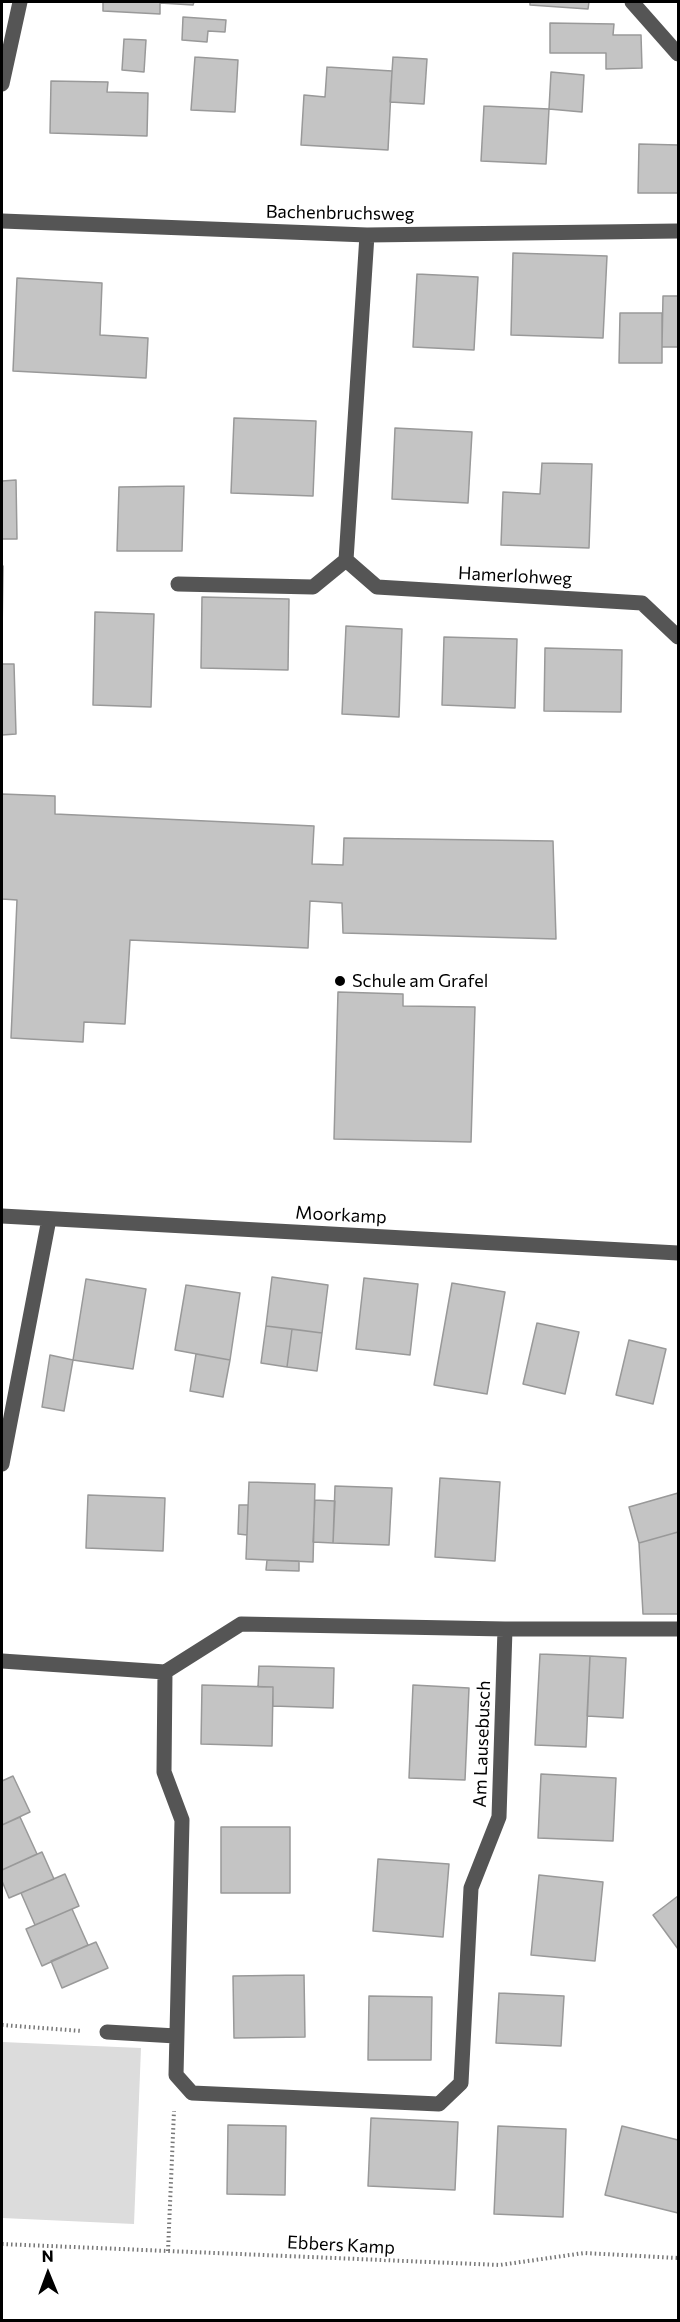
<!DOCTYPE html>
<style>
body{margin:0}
#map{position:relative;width:680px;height:2322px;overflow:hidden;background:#fff;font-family:Commissioner,sans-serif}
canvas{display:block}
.frame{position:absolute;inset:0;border:3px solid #000;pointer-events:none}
.north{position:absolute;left:18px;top:2244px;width:60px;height:60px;-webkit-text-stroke:4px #fff;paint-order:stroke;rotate:359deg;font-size:16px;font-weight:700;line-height:24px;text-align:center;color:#000}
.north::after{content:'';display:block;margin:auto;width:21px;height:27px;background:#000;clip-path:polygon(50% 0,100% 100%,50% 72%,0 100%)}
</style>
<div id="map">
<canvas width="680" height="2322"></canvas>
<div class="frame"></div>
<div class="north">N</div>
</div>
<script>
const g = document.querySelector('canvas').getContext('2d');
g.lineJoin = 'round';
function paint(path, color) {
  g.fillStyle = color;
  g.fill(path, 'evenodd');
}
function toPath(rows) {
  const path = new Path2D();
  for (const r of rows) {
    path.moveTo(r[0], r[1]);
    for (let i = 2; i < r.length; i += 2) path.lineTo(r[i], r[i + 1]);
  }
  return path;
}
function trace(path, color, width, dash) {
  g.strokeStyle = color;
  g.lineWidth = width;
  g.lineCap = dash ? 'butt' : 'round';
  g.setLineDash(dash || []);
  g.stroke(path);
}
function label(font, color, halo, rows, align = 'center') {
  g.font = font + ' Commissioner,sans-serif';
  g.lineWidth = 4.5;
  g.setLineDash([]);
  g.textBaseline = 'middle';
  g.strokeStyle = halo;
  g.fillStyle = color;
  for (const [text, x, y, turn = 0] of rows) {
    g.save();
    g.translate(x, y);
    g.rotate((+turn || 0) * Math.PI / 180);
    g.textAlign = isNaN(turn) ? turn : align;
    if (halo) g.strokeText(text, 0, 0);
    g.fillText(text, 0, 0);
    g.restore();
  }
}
const green = toPath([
 [2,2042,141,2048,134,2224,2,2218]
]);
const building = toPath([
 [103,2,194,2,193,5,160,3,160,14,103,11,103,2],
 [530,2,589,2,588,9,530,5,530,2],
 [183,17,226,20,225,32,208,31,207,42,182,40,183,17],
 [550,23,614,24,613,35,641,35,642,68,606,69,606,53,550,53,550,23],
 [124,39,146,40,144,72,122,70,124,39],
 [195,57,238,60,235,112,191,110,195,57],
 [393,57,427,59,424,104,390,102,393,57],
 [327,67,392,71,388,150,301,145,304,95,325,97,327,67],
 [551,72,584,75,582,112,549,109,551,72],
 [51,81,108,82,107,92,148,93,147,136,50,133,51,81],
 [484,106,549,109,546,164,481,161,484,106],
 [639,144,678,145,678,193,638,193,639,144],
 [513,253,607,256,603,338,511,335,513,253],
 [417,274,478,277,474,350,413,347,417,274],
 [17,278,102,283,100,335,148,338,146,378,13,371,17,278],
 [663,296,678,296,678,347,662,347,663,296],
 [620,313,662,313,662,363,619,363,620,313],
 [234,418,316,421,313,496,231,493,234,418],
 [395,428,472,432,468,503,392,499,395,428],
 [542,463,592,464,589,548,501,545,503,492,540,494,542,463],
 [16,480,17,539,2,539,2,481,16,480],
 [184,486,182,551,117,551,119,487,184,486],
 [2,566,3,566,2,636,2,566],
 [202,597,289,599,288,670,201,668,202,597],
 [95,612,154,614,151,707,93,705,95,612],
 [346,626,402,629,399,717,342,714,346,626],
 [444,637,517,639,515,708,442,705,444,637],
 [545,648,622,650,621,712,544,711,545,648],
 [2,664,14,664,16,734,2,735,2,664],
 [2,794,55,796,55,814,314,826,312,864,343,865,344,838,553,841,556,939,343,933,342,903,310,901,308,948,130,940,125,1024,84,1022,83,1042,11,1038,17,900,2,899,2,794],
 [338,992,403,994,403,1006,475,1007,471,1142,334,1139,338,992],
 [272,1277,328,1285,322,1333,266,1326,272,1277],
 [364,1278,418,1284,410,1355,356,1349,364,1278],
 [86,1279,146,1289,133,1369,73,1360,86,1279],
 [452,1283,505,1292,487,1394,434,1385,452,1283],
 [186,1285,240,1293,230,1360,175,1350,186,1285],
 [537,1323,579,1332,565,1394,523,1384,537,1323],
 [266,1326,292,1329,287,1367,261,1363,266,1326],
 [292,1329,322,1333,317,1371,287,1367,292,1329],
 [629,1340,666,1349,653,1404,616,1395,629,1340],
 [196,1354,230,1360,223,1397,190,1391,196,1354],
 [50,1355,73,1360,64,1411,42,1407,50,1355],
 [440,1478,500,1482,495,1561,435,1557,440,1478],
 [249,1482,315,1484,313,1562,246,1559,249,1482],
 [335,1486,392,1488,389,1545,333,1543,335,1486],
 [678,1493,678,1532,639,1543,629,1507,678,1493],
 [88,1495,165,1498,163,1551,86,1548,88,1495],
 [315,1500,335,1501,333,1543,313,1542,315,1500],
 [239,1505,248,1505,247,1535,238,1534,239,1505],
 [678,1532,678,1614,643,1614,639,1543,678,1532],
 [267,1560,299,1561,299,1571,266,1570,267,1560],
 [540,1654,590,1656,586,1747,535,1745,540,1654],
 [590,1656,626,1658,623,1718,587,1716,590,1656],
 [259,1666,334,1668,333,1708,273,1706,273,1687,258,1687,259,1666],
 [202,1685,273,1687,272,1746,201,1744,202,1685],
 [413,1685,469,1688,465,1780,409,1778,413,1685],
 [541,1774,616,1778,613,1841,538,1838,541,1774],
 [13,1776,30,1812,2,1825,2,1781,13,1776],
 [20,1817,37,1854,2,1870,2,1825,20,1817],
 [221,1827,290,1827,290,1893,221,1893,221,1827],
 [42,1852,54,1879,9,1898,2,1881,2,1870,42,1852],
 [378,1859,449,1864,443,1937,373,1931,378,1859],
 [65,1874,79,1906,35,1925,21,1893,65,1874],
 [539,1875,603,1882,595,1961,531,1955,539,1875],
 [678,1896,678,1949,653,1915,678,1896],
 [72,1909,88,1945,42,1966,26,1929,72,1909],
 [96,1942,108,1968,62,1988,51,1961,96,1942],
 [304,1975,305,2037,234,2038,233,1976,304,1975],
 [499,1993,564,1996,561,2046,496,2043,499,1993],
 [369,1996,432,1997,431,2060,368,2060,369,1996],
 [371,2118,458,2122,455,2190,368,2186,371,2118],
 [228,2125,286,2126,285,2195,227,2194,228,2125],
 [498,2126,566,2129,563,2217,494,2214,498,2126],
 [622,2126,678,2140,678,2213,605,2195,622,2126]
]);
const path = toPath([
 [2,2025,82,2031],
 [2,2244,500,2265,584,2253,678,2258],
 [168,2251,174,2111]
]);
const minor = toPath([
 [632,2,678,54],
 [2,84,20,2],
 [2,221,367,235,678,231],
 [346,560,367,235],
 [178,584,313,587,346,560,377,587,642,603,678,637],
 [2,1216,678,1253],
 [2,1464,49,1219],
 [505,1629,678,1629],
 [2,1661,165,1672,241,1624,505,1629,499,1817,471,1888,461,2083,439,2104,192,2093,176,2075,182,1820,164,1772,165,1672],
 [107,2032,176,2036]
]);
const markers = [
 [340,981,6,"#000"]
];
const streetNames = [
 ["Bachenbruchsweg",340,213,1],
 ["Hamerlohweg",515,576,3],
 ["Moorkamp",341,1215,3],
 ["Am Lausebusch",482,1744,-88],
 ["Ebbers Kamp",341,2245,3]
];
const poiNames = [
 ["Schule am Grafel",352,981]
];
paint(green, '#dcdcdc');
paint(building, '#c4c4c4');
trace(building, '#999', 1.5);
trace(path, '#777', 4, [1.5, 3]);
trace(minor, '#555', 15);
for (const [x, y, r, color] of markers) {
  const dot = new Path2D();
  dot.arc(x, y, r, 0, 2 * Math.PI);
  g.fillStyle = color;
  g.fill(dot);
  trace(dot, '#fff', 2);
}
label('18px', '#000', '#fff', streetNames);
label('18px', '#000', '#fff', poiNames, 'left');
</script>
